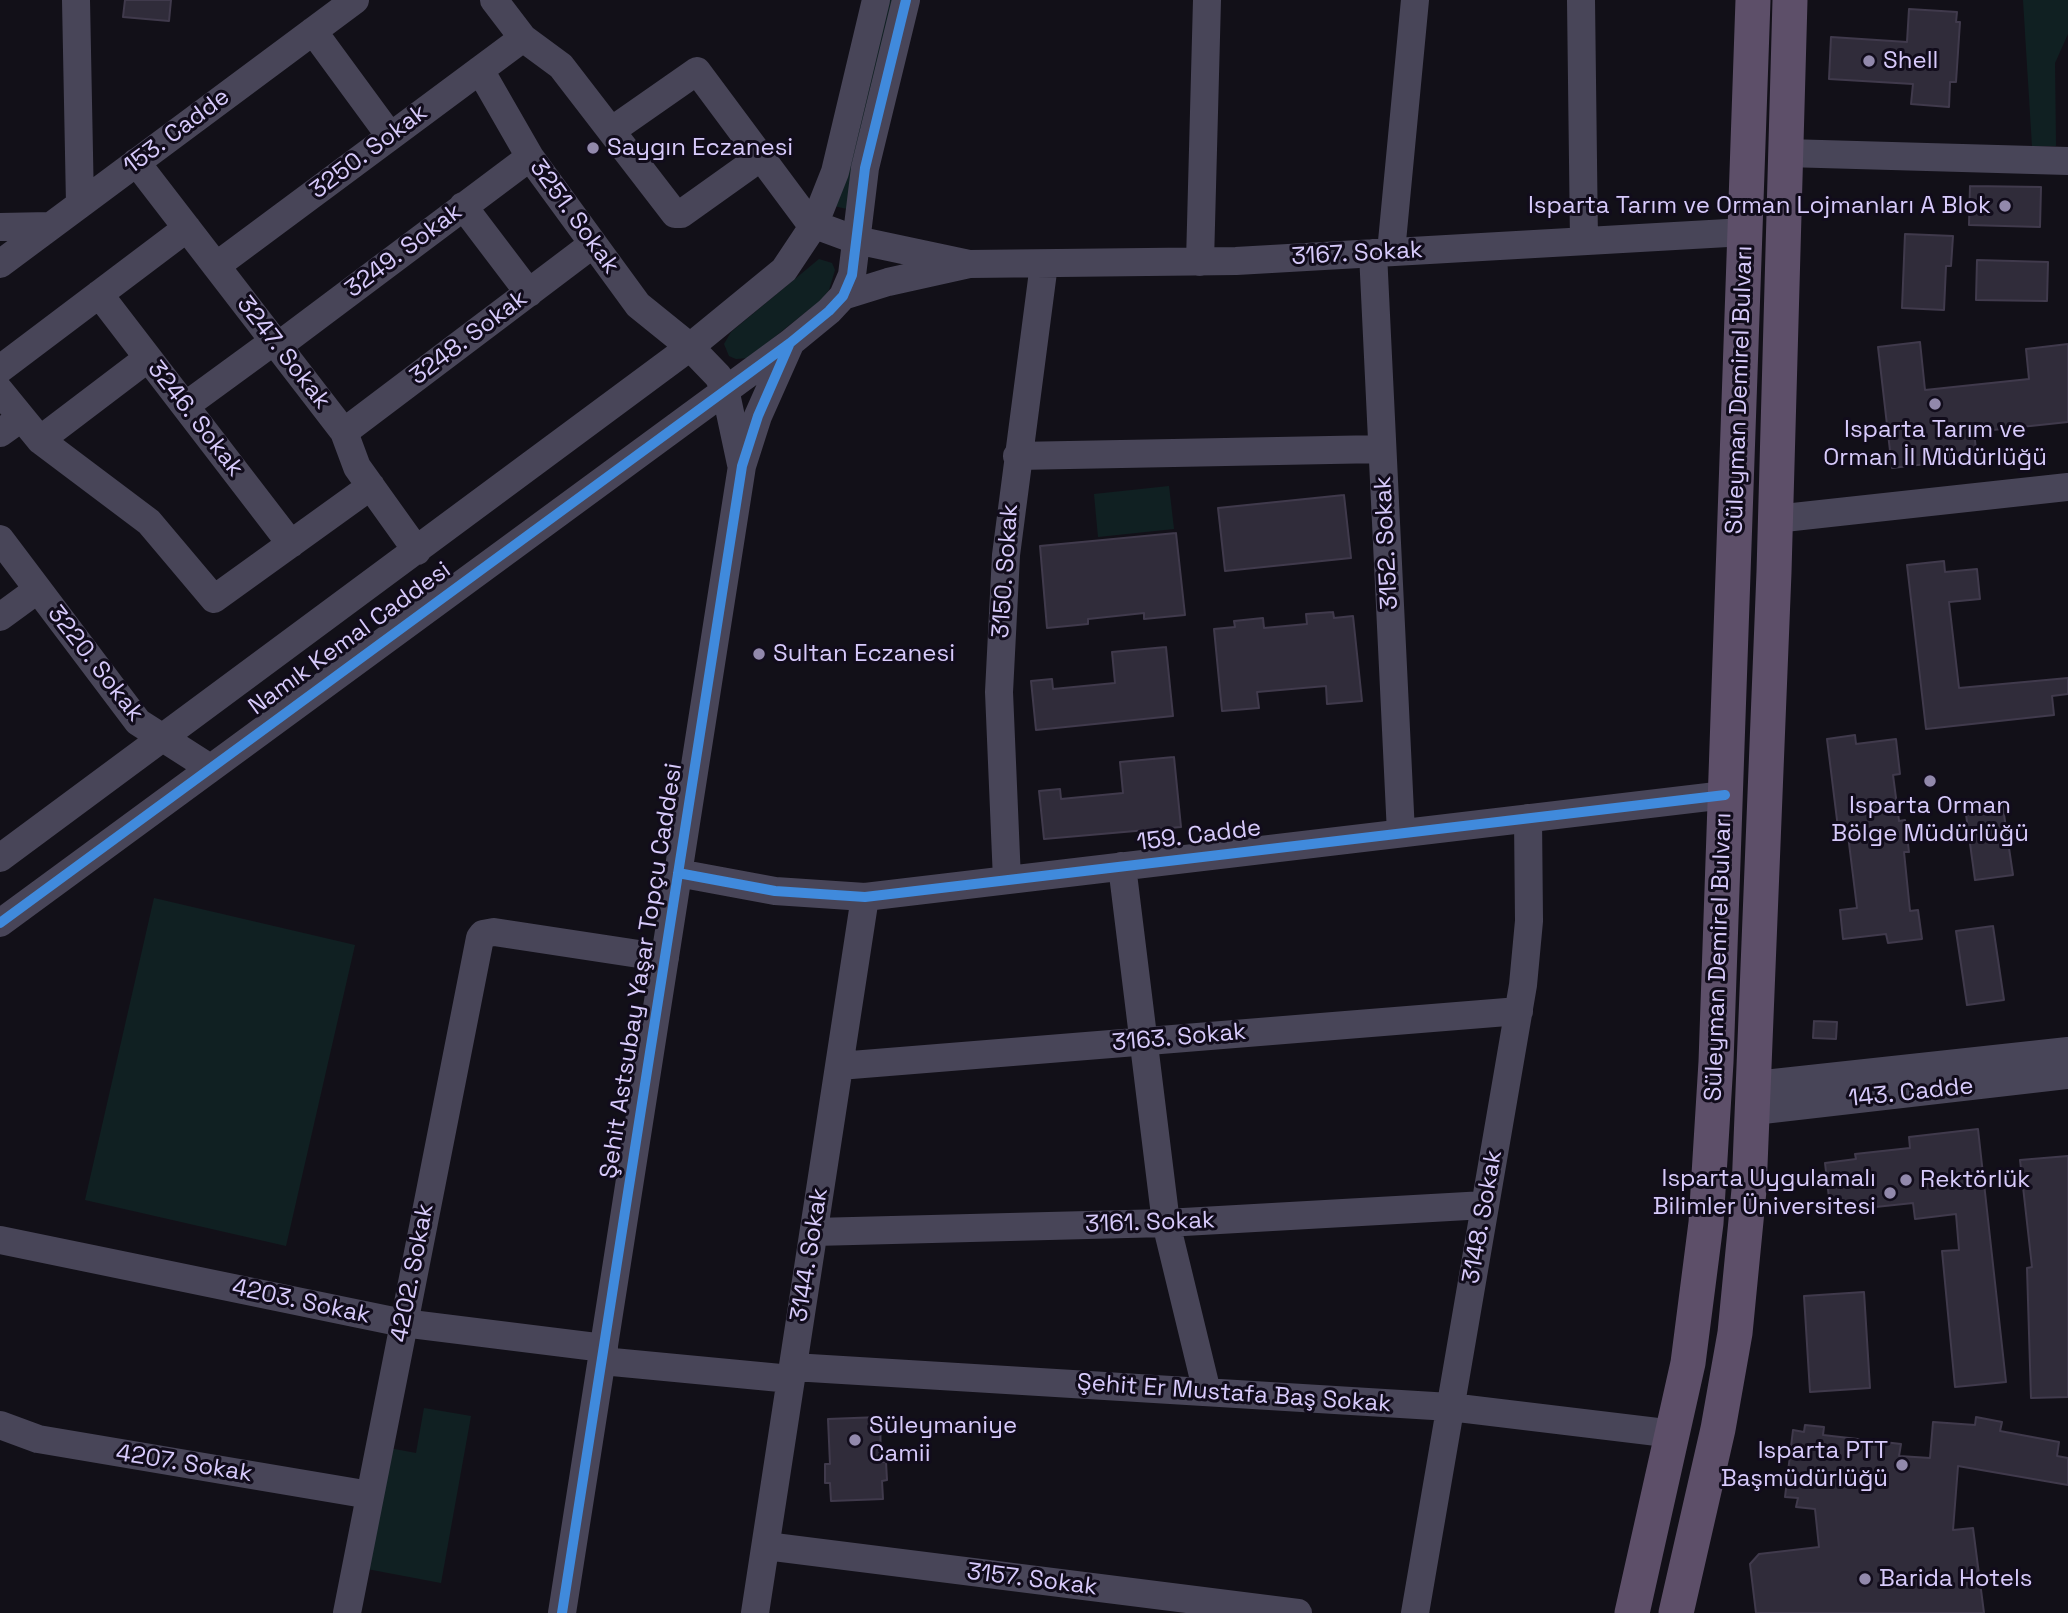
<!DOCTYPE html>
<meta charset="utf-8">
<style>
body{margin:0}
canvas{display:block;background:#121018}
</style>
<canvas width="2068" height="1613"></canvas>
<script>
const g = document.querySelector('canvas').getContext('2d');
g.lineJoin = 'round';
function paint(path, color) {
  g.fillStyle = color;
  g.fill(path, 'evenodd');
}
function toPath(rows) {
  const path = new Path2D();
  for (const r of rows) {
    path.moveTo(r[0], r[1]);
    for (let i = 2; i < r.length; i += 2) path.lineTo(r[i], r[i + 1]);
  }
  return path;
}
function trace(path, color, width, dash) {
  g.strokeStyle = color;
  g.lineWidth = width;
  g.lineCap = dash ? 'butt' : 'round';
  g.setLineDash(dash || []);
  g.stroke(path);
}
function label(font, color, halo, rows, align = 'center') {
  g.font = font + ' "Space Grotesk",sans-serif';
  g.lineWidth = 6;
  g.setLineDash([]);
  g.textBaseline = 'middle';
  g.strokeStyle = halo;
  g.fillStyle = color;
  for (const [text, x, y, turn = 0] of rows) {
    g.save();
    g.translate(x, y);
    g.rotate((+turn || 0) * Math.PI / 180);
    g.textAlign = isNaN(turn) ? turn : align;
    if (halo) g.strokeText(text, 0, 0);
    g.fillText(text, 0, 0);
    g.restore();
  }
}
const green = toPath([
 [886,0,895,0,847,209,834,206],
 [2023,0,2068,0,2068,34,2055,63,2056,146,2032,146],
 [819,259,832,263,835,270,829,290,821,300,748,358,736,359,729,356,724,344,731,332],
 [1169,486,1174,529,1098,537,1094,494],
 [154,898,355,945,286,1246,85,1200],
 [424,1408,471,1416,441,1583,367,1569,389,1448,416,1453]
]);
const building = toPath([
 [125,0,171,0,169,21,123,17,125,0],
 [1909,9,1957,12,1956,22,1960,22,1956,82,1950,82,1949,107,1911,104,1913,84,1829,79,1831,37,1907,42,1909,9],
 [1970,186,2041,187,2040,227,1969,225,1970,186],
 [1905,234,1953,236,1951,266,1946,266,1944,310,1902,308,1905,234],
 [1977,260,2048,262,2047,301,1976,300,1977,260],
 [1920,342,1925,390,2029,379,2026,349,2068,344,2068,422,1974,432,1977,458,1892,468,1878,347,1920,342],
 [1344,495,1351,558,1225,571,1218,508,1344,495],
 [1176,533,1185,615,1144,619,1144,613,1088,619,1088,624,1047,628,1040,546,1176,533],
 [1944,561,1945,572,1977,569,1980,599,1949,602,1959,688,2068,678,2068,694,2052,696,2054,715,1926,729,1907,565,1944,561],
 [1333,612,1334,618,1353,616,1362,701,1327,704,1326,686,1257,692,1259,708,1222,711,1214,629,1235,627,1234,621,1263,618,1264,628,1307,624,1306,614,1333,612],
 [1166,647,1173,716,1036,730,1031,681,1052,679,1053,689,1115,683,1112,652,1166,647],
 [1855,735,1856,744,1896,739,1900,774,1893,775,1899,821,1905,820,1909,852,1904,852,1910,911,1918,910,1922,939,1888,943,1886,934,1843,939,1840,910,1857,908,1847,827,1838,828,1827,739,1855,735],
 [1174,757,1181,827,1044,839,1039,791,1060,789,1061,799,1123,793,1120,762,1174,757],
 [2002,801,2013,875,1975,880,1965,807,2002,801],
 [1993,926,2004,1000,1967,1005,1956,931,1993,926],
 [1814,1021,1837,1022,1836,1039,1813,1038,1814,1021],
 [1978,1129,2006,1382,1955,1387,1942,1251,1959,1250,1956,1214,1915,1219,1913,1203,1866,1208,1866,1203,1830,1207,1825,1163,1856,1159,1855,1154,1910,1148,1909,1137,1978,1129],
 [2068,1156,2068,1397,2031,1398,2027,1268,2032,1267,2020,1160,2068,1156],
 [1864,1292,1870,1388,1810,1392,1804,1296,1864,1292],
 [880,1417,881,1462,886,1462,887,1480,882,1481,883,1499,831,1501,830,1483,825,1483,825,1464,830,1464,828,1419,880,1417],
 [1976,1417,2002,1422,2000,1431,2059,1442,2057,1456,2068,1458,2068,1485,1958,1466,1953,1530,1973,1528,1984,1613,1756,1613,1750,1564,1759,1554,1819,1547,1815,1509,1796,1507,1798,1498,1785,1497,1793,1430,1804,1432,1805,1425,1824,1427,1823,1435,1901,1444,1899,1456,1930,1458,1933,1422,1975,1425,1976,1417]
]);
const minor = toPath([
 [76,0,80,204],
 [494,0,523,38,561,66,675,214,681,214,761,157],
 [1581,0,1584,241],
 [313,31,390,136],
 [480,70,530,157,638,305,690,347,718,376,725,389,741,464],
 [611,131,697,71,810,223,856,240,969,264,888,282,843,296],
 [1786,153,2068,161],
 [136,162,344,432,357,467,417,551],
 [463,206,529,293],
 [0,227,50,226],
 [1391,252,1415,0],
 [1373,253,1401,833],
 [1200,262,1207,0],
 [0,264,355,0],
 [969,264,1236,261,1745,232],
 [216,266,523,38],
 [99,294,291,544],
 [278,346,530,157],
 [0,369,187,228],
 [0,391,40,440,149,522,214,599,371,486],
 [185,406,274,341],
 [344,432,593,244],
 [0,433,21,418],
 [40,440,148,358],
 [1017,456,1382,449],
 [1775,519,2068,487],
 [0,539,138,722,210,768],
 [0,617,37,590],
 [0,858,690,347,784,270,814,225,835,172,876,0],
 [1122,866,1166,1223,1207,1392],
 [678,873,775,891,865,897,1725,795],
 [1007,880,999,692,1006,555,1044,264],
 [0,923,790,343,829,311,843,296,852,275,865,168,906,0],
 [839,1066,1519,1011],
 [1755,1085,2068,1051],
 [1754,1111,2068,1075],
 [814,1232,1166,1223,1485,1205],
 [0,1240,403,1323,604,1348],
 [602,1361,791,1379],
 [793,1367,1450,1407,1674,1434],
 [0,1425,38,1439,370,1495],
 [766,1546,1298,1613],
 [347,1613,480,938,483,934,494,932,665,958],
 [562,1613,742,466,758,416,790,344],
 [755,1613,865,897],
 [1415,1613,1523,985,1529,921,1528,818]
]);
const major = toPath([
 [1632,1613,1688,1363,1706,1223,1716,1062,1753,0],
 [1676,1613,1718,1429,1735,1333,1749,1190,1774,572,1790,0]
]);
const cycleway = toPath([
 [678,873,775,891,865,897,1725,795],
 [0,923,790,343,829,311,843,296,852,275,865,168,906,0],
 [562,1613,742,466,758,416,789,345]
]);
const markers = [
 [1869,61,7,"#9289ac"],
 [593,148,7,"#9289ac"],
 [2005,206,7,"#9289ac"],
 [1935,404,7,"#9289ac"],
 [759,654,7,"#9289ac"],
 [1930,781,7,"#9289ac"],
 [1906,1180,7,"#9289ac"],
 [1890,1193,7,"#9289ac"],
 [855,1440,7,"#9289ac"],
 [1902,1465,7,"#9289ac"],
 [1865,1579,7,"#9289ac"]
];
const poiNames = [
 ["Shell",1883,61],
 ["Saygın Eczanesi",607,148],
 ["Isparta Tarım ve Orman Lojmanları A Blok",1991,206,"right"],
 ["Isparta Tarım ve",1935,430,"center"],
 ["Orman İl Müdürlüğü",1935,458,"center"],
 ["Sultan Eczanesi",773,654],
 ["Isparta Orman",1930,806,"center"],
 ["Bölge Müdürlüğü",1930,834,"center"],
 ["Isparta Uygulamalı",1876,1179,"right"],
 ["Bilimler Üniversitesi",1876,1207,"right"],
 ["Rektörlük",1920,1180],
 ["Süleymaniye",869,1426],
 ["Camii",869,1454],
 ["Isparta PTT",1888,1451,"right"],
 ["Başmüdürlüğü",1888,1479,"right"],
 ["Barida Hotels",1879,1579]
];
const streetNames = [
 ["153. Cadde",177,132,-37],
 ["3250. Sokak",369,152,-37],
 ["3251. Sokak",574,217,54],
 ["3249. Sokak",404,251,-37],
 ["3167. Sokak",1357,254,-3],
 ["3248. Sokak",469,338,-37],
 ["3247. Sokak",283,353,52],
 ["Süleyman Demirel Bulvarı",1740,390,-88],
 ["3246. Sokak",195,419,52],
 ["3152. Sokak",1387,543,-93],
 ["3150. Sokak",1006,571,-86],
 ["Namık Kemal Caddesi",350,639,-36],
 ["3220. Sokak",95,664,52],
 ["159. Cadde",1199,836,-7],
 ["Süleyman Demirel Bulvarı",1719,957,-88],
 ["Şehit Astsubay Yaşar Topçu Caddesi",642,971,-81],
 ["3163. Sokak",1179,1038,-5],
 ["143. Cadde",1911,1093,-6],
 ["3148. Sokak",1483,1217,-80],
 ["3161. Sokak",1150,1223,-2],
 ["3144. Sokak",810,1255,-81],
 ["4202. Sokak",413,1273,-79],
 ["4203. Sokak",301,1302,12],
 ["Şehit Er Mustafa Baş Sokak",1234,1394,4],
 ["4207. Sokak",184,1464,9],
 ["3157. Sokak",1032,1580,7]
];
paint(green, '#102022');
paint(building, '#302c3a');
trace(building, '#403a4c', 2);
trace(minor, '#484558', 28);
trace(major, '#5d4f69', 35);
trace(cycleway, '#408adc', 10);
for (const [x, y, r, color] of markers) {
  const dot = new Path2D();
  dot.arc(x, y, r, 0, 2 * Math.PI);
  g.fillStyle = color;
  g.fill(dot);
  trace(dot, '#110c1b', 2.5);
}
label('24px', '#d7cafb', '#110c1b', poiNames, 'left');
label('24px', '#d7cafb', '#110c1b', streetNames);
</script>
